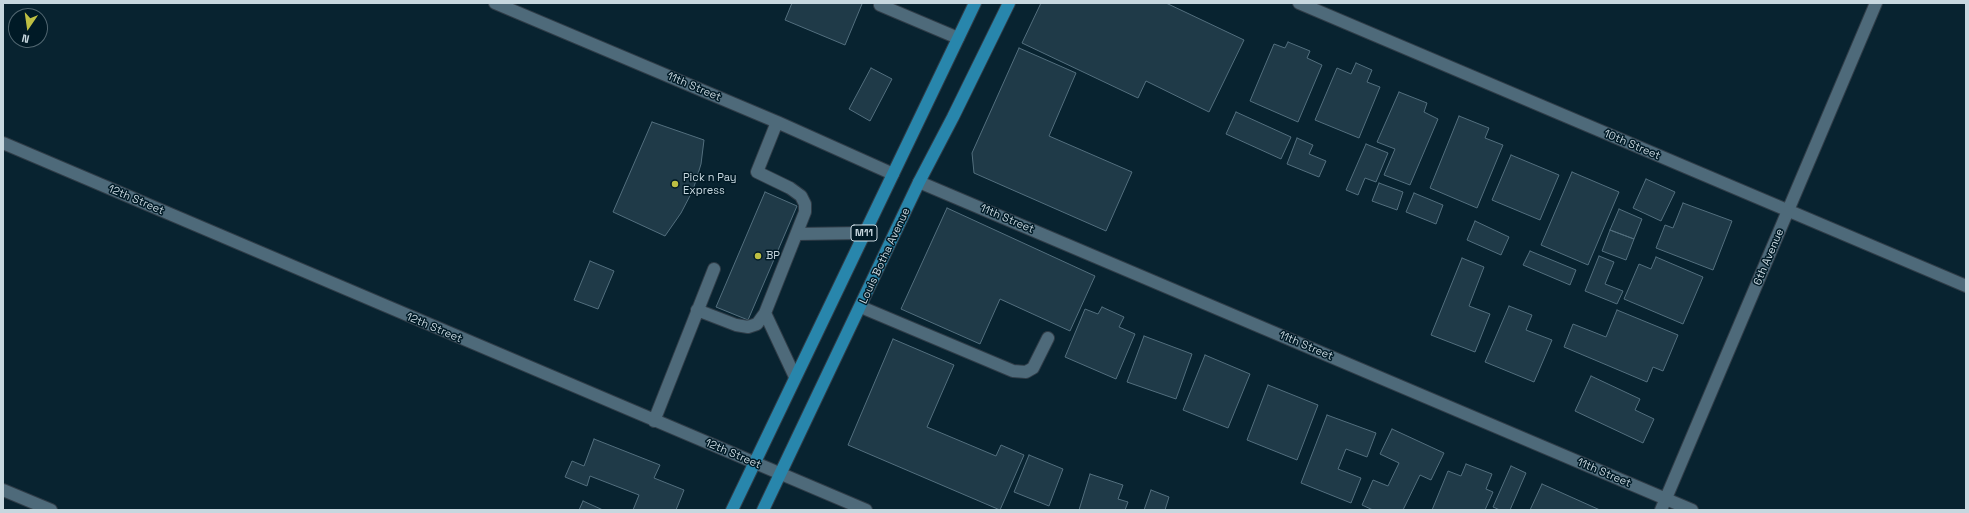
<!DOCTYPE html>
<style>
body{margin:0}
#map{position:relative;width:1969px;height:513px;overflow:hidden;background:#082330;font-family:"Space Grotesk",sans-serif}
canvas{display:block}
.frame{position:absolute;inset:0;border:4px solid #c7d7df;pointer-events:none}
.north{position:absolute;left:8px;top:8px;width:40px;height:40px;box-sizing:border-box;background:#001a26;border:1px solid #506670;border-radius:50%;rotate:193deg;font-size:11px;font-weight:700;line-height:16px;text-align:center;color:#c7d7df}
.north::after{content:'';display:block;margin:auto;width:14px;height:18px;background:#bdbf43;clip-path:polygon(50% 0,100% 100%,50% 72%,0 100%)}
</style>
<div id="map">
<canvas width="1969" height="513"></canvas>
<div class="frame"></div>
<div class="north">N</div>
</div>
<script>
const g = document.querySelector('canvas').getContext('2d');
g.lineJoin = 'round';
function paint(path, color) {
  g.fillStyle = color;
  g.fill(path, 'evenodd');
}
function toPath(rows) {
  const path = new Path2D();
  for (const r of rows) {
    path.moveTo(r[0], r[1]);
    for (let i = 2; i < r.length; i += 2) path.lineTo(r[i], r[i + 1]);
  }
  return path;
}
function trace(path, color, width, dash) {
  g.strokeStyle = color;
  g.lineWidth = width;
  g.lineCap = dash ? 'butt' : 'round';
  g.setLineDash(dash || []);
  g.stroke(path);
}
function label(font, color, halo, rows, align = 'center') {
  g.font = font + ' "Space Grotesk",sans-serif';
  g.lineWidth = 3;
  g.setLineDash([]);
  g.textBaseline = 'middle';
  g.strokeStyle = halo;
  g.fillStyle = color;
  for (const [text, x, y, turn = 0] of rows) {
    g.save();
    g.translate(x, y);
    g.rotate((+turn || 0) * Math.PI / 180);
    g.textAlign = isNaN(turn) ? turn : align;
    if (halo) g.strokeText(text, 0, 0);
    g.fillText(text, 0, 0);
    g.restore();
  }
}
const building = toPath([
 [792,3,860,3,862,4,845,45,785,20,792,3],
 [1041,3,1166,3,1244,40,1209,112,1146,81,1138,98,1022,43,1041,3],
 [1288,42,1310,51,1307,58,1322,65,1298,122,1250,101,1274,44,1285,48,1288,42],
 [1019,48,1076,73,1049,136,1132,172,1106,231,974,173,972,153,1019,48],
 [1356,63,1372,70,1367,82,1380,87,1359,138,1315,120,1337,68,1351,74,1356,63],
 [871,68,892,79,870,121,849,109,871,68],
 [1399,92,1427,103,1424,112,1438,119,1410,185,1384,175,1395,149,1377,142,1399,92],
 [1236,112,1291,137,1281,159,1226,134,1236,112],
 [1459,116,1489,128,1485,138,1503,145,1477,208,1430,188,1459,116],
 [652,122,704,140,701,164,693,190,681,213,665,236,613,212,652,122],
 [1297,138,1313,145,1309,154,1326,161,1319,177,1287,164,1297,138],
 [1366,144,1388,153,1376,182,1365,178,1358,195,1346,190,1366,144],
 [1511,155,1559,175,1540,220,1492,200,1511,155],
 [1572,172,1619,192,1588,265,1541,245,1572,172],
 [1646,179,1675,192,1661,221,1633,208,1646,179],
 [1379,183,1403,192,1397,210,1372,201,1379,183],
 [765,192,797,206,748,320,716,307,765,192],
 [1414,193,1443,205,1436,224,1406,212,1414,193],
 [1683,203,1732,221,1713,270,1656,248,1665,225,1673,228,1683,203],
 [947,208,1095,276,1070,331,1000,299,980,344,901,309,947,208],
 [1619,209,1642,219,1634,239,1610,230,1619,209],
 [1475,221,1509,237,1501,255,1467,240,1475,221],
 [1610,230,1634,239,1626,260,1602,251,1610,230],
 [1530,251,1576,270,1570,285,1523,265,1530,251],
 [1599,256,1614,262,1605,284,1623,291,1617,304,1585,291,1599,256],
 [1656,257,1703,277,1683,324,1624,299,1639,264,1651,269,1656,257],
 [1462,258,1484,267,1469,306,1490,314,1475,352,1431,335,1462,258],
 [590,261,614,271,598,309,574,300,590,261],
 [1509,306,1532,315,1526,330,1552,340,1534,382,1485,362,1509,306],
 [1102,307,1124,317,1119,327,1135,334,1116,379,1065,357,1085,309,1098,314,1102,307],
 [1617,310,1678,335,1663,371,1653,367,1647,382,1564,347,1573,324,1606,337,1617,310],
 [1144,336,1192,354,1176,399,1127,382,1144,336],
 [893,339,954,365,927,427,996,456,1001,445,1024,455,1000,510,848,445,893,339],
 [1205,355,1250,374,1228,428,1183,410,1205,355],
 [1591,376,1640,399,1635,410,1654,419,1643,443,1575,411,1591,376],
 [1268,385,1318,405,1297,460,1247,440,1268,385],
 [1327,415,1376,433,1367,457,1346,449,1338,469,1361,478,1351,503,1301,483,1327,415],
 [1392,429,1444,453,1431,480,1420,475,1403,510,1373,510,1362,505,1373,480,1388,486,1399,463,1380,454,1392,429],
 [594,439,660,465,654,478,684,490,676,510,633,510,639,495,590,476,587,486,565,477,572,461,584,466,594,439],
 [1029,455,1063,469,1049,506,1014,492,1029,455],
 [1466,464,1492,474,1486,489,1493,492,1485,510,1432,510,1448,471,1461,476,1466,464],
 [1511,466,1526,473,1510,510,1500,510,1493,507,1511,466],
 [1090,474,1123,485,1118,499,1128,502,1125,510,1079,510,1090,474],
 [1542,484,1600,510,1530,510,1542,484],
 [1151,490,1169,497,1165,510,1144,510,1151,490],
 [583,501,603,510,579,510,583,501]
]);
const minor = toPath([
 [495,3,777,122,893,174],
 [1299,3,1966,286],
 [880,5,958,38],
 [3,143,866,510],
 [919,182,1692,510],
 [797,234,864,233],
 [861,307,1013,371,1026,372,1033,368,1048,338],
 [697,310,736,325,748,327,757,324,765,313,805,212,805,204,801,196,790,188,757,172,777,122],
 [765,313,795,377],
 [654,421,714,269],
 [3,490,51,510],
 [1661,510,1876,3]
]);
const major = toPath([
 [732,510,975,3],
 [763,510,919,182,953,117,1009,3]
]);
const markers = [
 [675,184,4,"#bdbf43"],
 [758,256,4,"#bdbf43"]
];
const shields = [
 [864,233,26]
];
const shieldNames = [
 ["M11",864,233]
];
const streetNames = [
 ["11th Street",694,87,23],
 ["10th Street",1632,145,23],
 ["12th Street",136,200,23],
 ["11th Street",1007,219,23],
 ["Louis Botha Avenue",885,256,-65],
 ["6th Avenue",1769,257,-67],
 ["12th Street",434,328,23],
 ["11th Street",1306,346,23],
 ["12th Street",733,454,23],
 ["11th Street",1604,473,23]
];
const poiNames = [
 ["Pick n Pay",683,178],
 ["Express",683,191],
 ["BP",766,256]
];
paint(building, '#1f3a48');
trace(building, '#536f7e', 1);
trace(minor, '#303d48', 14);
trace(major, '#303d48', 14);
trace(minor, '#4e6a7a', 12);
trace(major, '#2886ac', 12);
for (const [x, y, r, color] of markers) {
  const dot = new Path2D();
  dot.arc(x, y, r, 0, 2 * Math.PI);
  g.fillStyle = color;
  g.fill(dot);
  trace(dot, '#001a26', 1.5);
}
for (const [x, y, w] of shields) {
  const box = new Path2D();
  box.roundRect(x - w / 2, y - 8, w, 16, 3);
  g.fillStyle = '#001a26';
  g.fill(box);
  trace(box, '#c7d7df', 1);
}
label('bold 10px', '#c7d7df', null, shieldNames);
label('11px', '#c7d7df', '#001a26', streetNames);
label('11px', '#c7d7df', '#001a26', poiNames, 'left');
</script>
